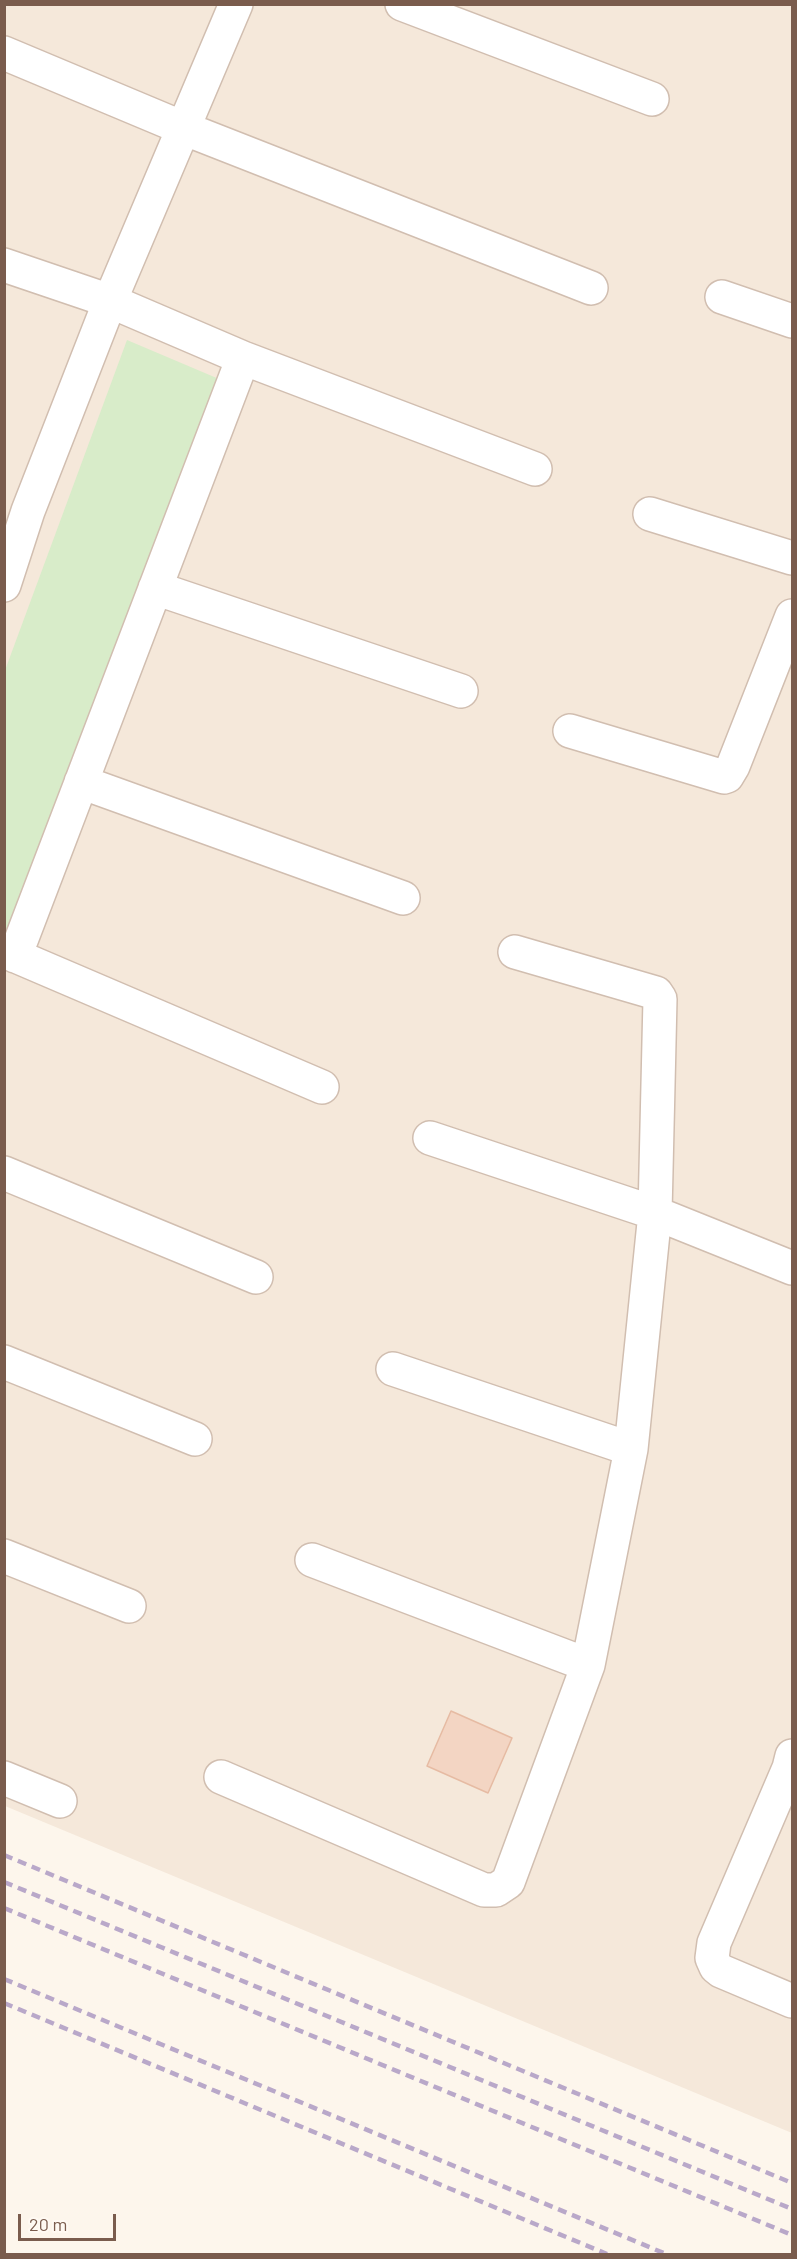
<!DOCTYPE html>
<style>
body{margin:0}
#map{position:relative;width:797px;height:2259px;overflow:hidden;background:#fdf6ec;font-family:Barlow,sans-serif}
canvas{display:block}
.frame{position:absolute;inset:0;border:6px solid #7a5c4d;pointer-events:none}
.scale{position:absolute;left:18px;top:2214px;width:98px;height:27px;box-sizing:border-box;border:3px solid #7a5c4d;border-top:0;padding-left:8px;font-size:18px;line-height:21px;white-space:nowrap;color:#7a5c4d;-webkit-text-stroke:4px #fffaf3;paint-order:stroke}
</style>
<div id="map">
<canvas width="797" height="2259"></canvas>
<div class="frame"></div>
<div class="scale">20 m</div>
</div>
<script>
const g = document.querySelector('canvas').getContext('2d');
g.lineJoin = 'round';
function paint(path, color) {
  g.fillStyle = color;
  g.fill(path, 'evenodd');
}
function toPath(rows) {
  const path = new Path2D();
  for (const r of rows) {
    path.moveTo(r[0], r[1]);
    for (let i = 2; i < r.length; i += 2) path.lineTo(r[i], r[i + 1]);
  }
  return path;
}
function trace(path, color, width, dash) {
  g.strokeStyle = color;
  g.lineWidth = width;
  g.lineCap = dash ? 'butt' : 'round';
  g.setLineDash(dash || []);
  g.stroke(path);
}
const residential = toPath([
 [4,5,792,5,792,2133,5,1806]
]);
const green = toPath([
 [127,340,219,379,9,933,4,931,4,673]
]);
const building = toPath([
 [451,1711,512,1738,488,1793,427,1766,451,1711]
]);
const street = toPath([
 [402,4,652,99],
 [4,53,183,128,591,288],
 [4,265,110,301,243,358,535,469],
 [722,297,792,321],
 [650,514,792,558],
 [4,585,28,511,110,301,236,4],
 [155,588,461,691],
 [570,731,724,777,727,776,733,766,792,616],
 [81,782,403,898],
 [4,951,322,1087],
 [15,956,243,358],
 [430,1138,655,1213,792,1268],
 [4,1173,256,1277],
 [4,1362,195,1439],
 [393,1369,631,1449],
 [4,1556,129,1606],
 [312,1560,588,1665],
 [792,1756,789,1768,714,1943,712,1958,716,1967,721,1971,792,2001],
 [221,1777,484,1890,496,1890,508,1882,588,1665,631,1449,655,1213,660,999,656,993,515,952],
 [4,1778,60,1801]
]);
const rail = toPath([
 [4,1855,792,2183],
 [4,1882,792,2209],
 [4,1908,792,2235],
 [4,1979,666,2254],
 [4,2003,607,2254]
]);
paint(residential, '#f5e8da');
paint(green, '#d8ecc9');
paint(building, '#f3d5c3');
trace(building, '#e6bba3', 1.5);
trace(street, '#d1beb0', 36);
trace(street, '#fff', 33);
trace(rail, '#b9a8c9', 4.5, [9, 6]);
</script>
